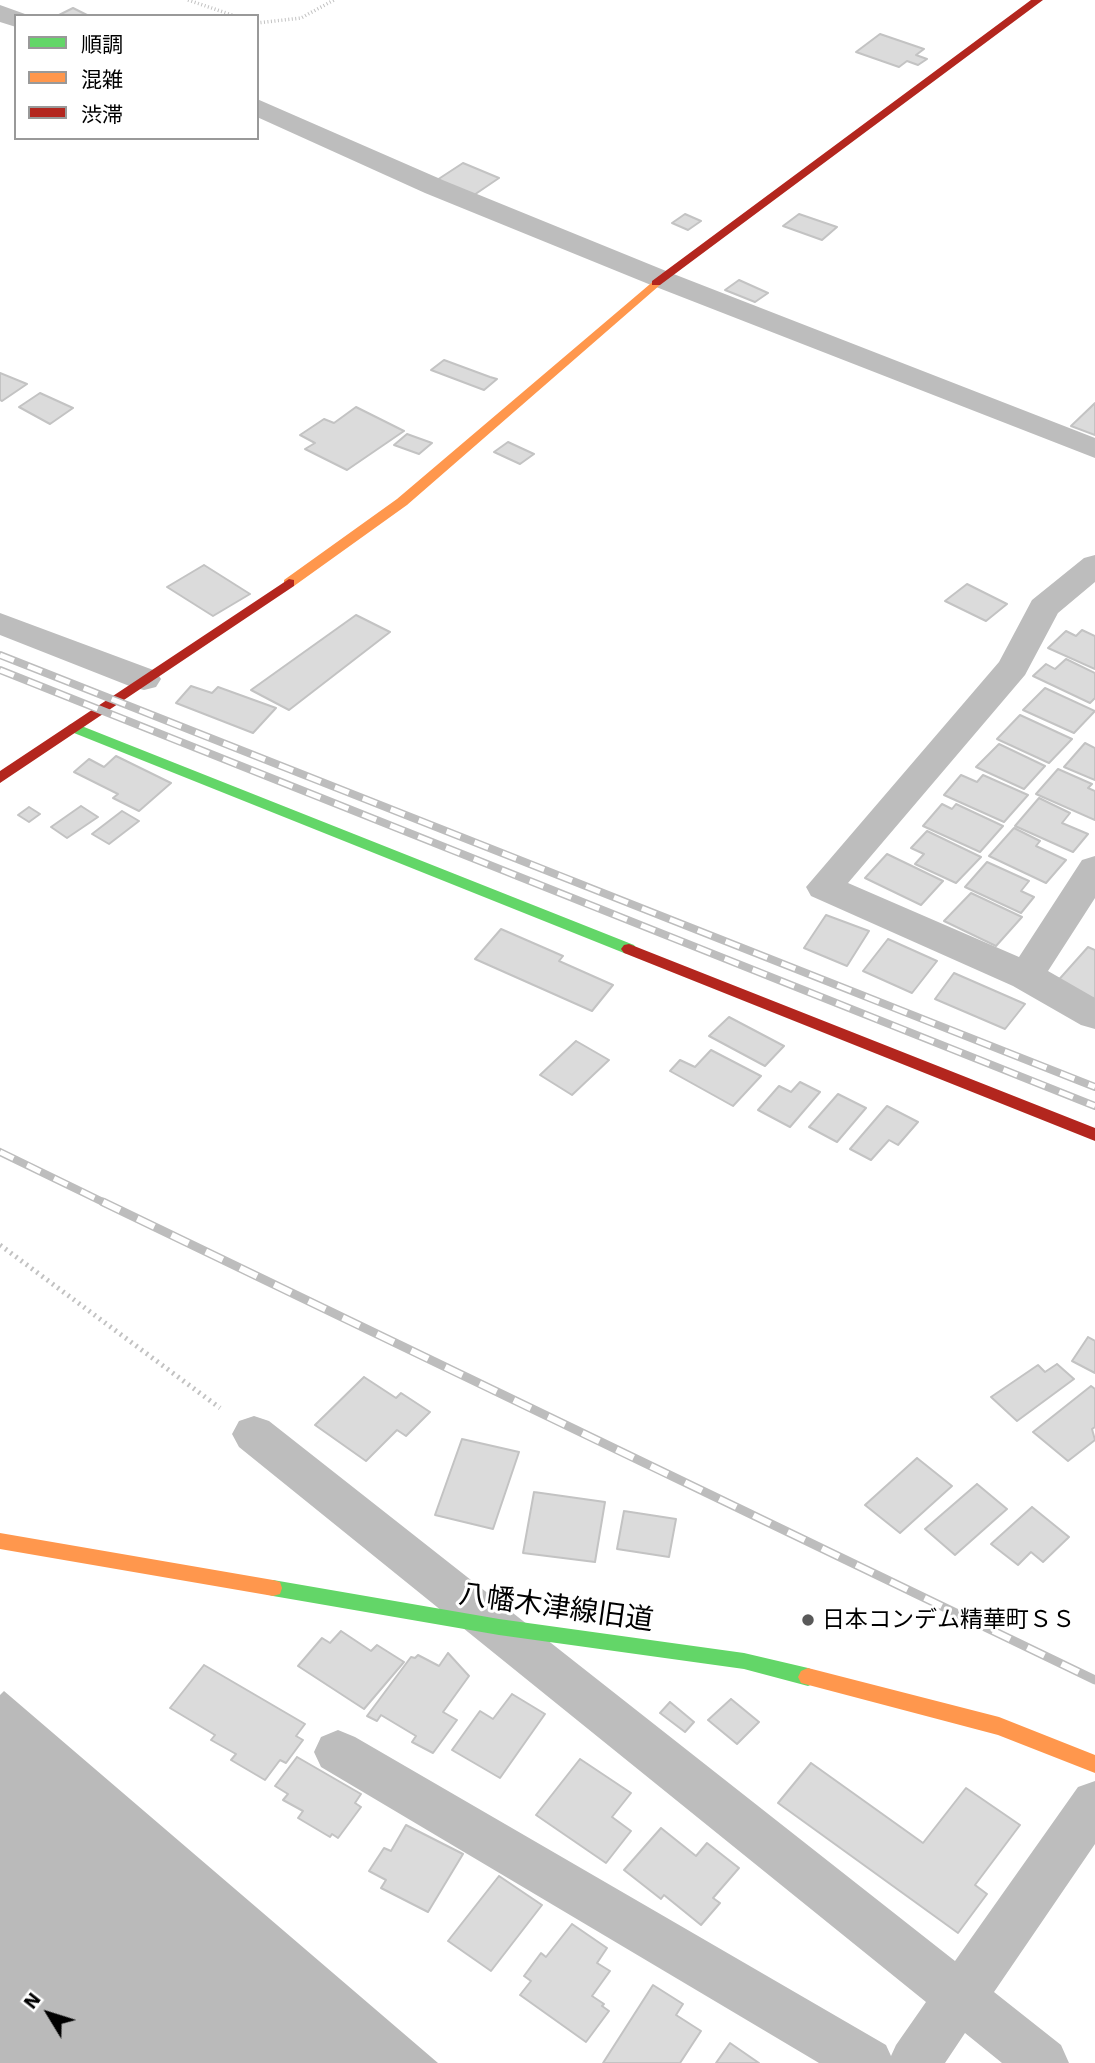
<!DOCTYPE html>
<meta charset="utf-8">
<style>
body{margin:0}
#map{position:relative;width:1095px;height:2063px;overflow:hidden;background:#fff;font-family:"Work Sans","Noto Sans JP",sans-serif}
canvas{display:block}
.legend{position:absolute;left:14px;top:14px;width:245px;height:126px;box-sizing:border-box;background:#fff;border:2px solid #999;margin:0;padding:9px 12px;list-style:none;font-size:21px;color:#000}
.legend li{display:flex;align-items:center;gap:14px;height:35px}
.legend b{width:35px;border:2px solid #999}
.north{position:absolute;left:14px;top:1979px;width:70px;height:70px;-webkit-text-stroke:5px #fff;paint-order:stroke;rotate:308deg;font-size:19px;font-weight:700;line-height:28px;text-align:center;color:#000}
.north::after{content:'';display:block;margin:auto;width:24px;height:32px;background:#000;clip-path:polygon(50% 0,100% 100%,50% 72%,0 100%)}
</style>
<div id="map">
<canvas width="1095" height="2063"></canvas>
<ul class="legend">
<li><b style="height:9px;background:#63d668"></b>順調</li>
<li><b style="height:9px;background:#ff974d"></b>混雑</li>
<li><b style="height:9px;background:#b3261e"></b>渋滞</li>
</ul>
<div class="north">N</div>
</div>
<script>
const g = document.querySelector('canvas').getContext('2d');
g.lineJoin = 'round';
function paint(path, color) {
  g.fillStyle = color;
  g.fill(path, 'evenodd');
}
function toPath(rows) {
  const path = new Path2D();
  for (const r of rows) {
    path.moveTo(r[0], r[1]);
    for (let i = 2; i < r.length; i += 2) path.lineTo(r[i], r[i + 1]);
  }
  return path;
}
function trace(path, color, width, dash) {
  g.strokeStyle = color;
  g.lineWidth = width;
  g.lineCap = dash ? 'butt' : 'round';
  g.setLineDash(dash || []);
  g.stroke(path);
}
function label(font, color, halo, rows, align = 'center') {
  g.font = font + ' "Work Sans","Noto Sans JP",sans-serif';
  g.lineWidth = 6;
  g.setLineDash([]);
  g.textBaseline = 'middle';
  g.strokeStyle = halo;
  g.fillStyle = color;
  for (const [text, x, y, turn = 0] of rows) {
    g.save();
    g.translate(x, y);
    g.rotate((+turn || 0) * Math.PI / 180);
    g.textAlign = isNaN(turn) ? turn : align;
    if (halo) g.strokeText(text, 0, 0);
    g.fillText(text, 0, 0);
    g.restore();
  }
}
const water = toPath([
 [4,1691,438,2063,0,2063,0,1695]
]);
const building = toPath([
 [73,8,89,16,57,16,73,8],
 [880,34,924,49,916,55,927,59,918,65,907,61,899,67,856,52,880,34],
 [463,163,499,178,474,195,437,180,463,163],
 [685,214,701,221,688,230,672,223,685,214],
 [799,214,837,227,822,240,783,226,799,214],
 [739,280,768,293,755,302,725,290,739,280],
 [444,360,490,377,497,379,484,390,431,370,444,360],
 [0,373,27,384,2,401,0,400,0,373],
 [40,393,73,408,50,424,19,407,40,393],
 [1095,403,1095,435,1071,426,1095,403],
 [356,407,404,431,347,470,305,449,315,443,300,435,324,419,334,423,356,407],
 [407,434,432,443,419,454,394,445,407,434],
 [508,442,534,454,520,464,494,452,508,442],
 [204,565,250,594,213,616,167,587,204,565],
 [967,584,1007,604,986,621,945,601,967,584],
 [356,615,390,632,289,710,251,690,356,615],
 [1082,630,1095,636,1095,669,1048,648,1066,631,1076,636,1082,630],
 [1066,659,1095,673,1095,698,1090,703,1033,676,1046,664,1055,669,1066,659],
 [191,686,212,693,218,687,276,708,253,733,176,703,191,686],
 [1045,688,1095,711,1074,733,1023,710,1045,688],
 [1020,715,1072,739,1049,763,997,739,1020,715],
 [1085,743,1095,748,1095,780,1064,767,1085,743],
 [999,744,1045,766,1024,789,976,767,999,744],
 [116,756,171,783,139,811,113,798,118,794,74,772,89,759,104,767,116,756],
 [1058,769,1092,784,1088,788,1095,791,1095,820,1036,794,1058,769],
 [961,775,977,782,983,775,1028,795,1004,822,944,795,961,775],
 [1039,798,1070,813,1062,823,1088,834,1073,852,1015,826,1039,798],
 [942,804,952,809,956,804,1003,826,980,852,923,826,942,804],
 [81,806,98,817,67,838,51,827,81,806],
 [29,807,40,814,29,822,18,815,29,807],
 [122,811,139,821,109,844,92,834,122,811],
 [1014,828,1040,841,1036,846,1066,860,1046,883,989,856,1014,828],
 [927,831,981,857,956,883,915,864,924,854,911,848,927,831],
 [887,854,943,881,921,905,865,878,887,854],
 [987,862,1029,881,1021,891,1034,897,1021,913,965,887,987,862],
 [971,893,1022,917,996,946,944,921,971,893],
 [826,915,869,931,847,966,804,948,826,915],
 [501,929,563,956,559,961,613,985,592,1011,475,959,501,929],
 [888,939,937,961,912,993,863,971,888,939],
 [1088,947,1095,950,1095,997,1090,1002,1055,984,1088,947],
 [954,973,1025,1004,1005,1029,935,999,954,973],
 [729,1017,784,1046,765,1066,709,1036,729,1017],
 [576,1041,609,1060,572,1095,540,1075,576,1041],
 [711,1050,761,1076,733,1106,670,1071,680,1060,695,1067,711,1050],
 [800,1082,820,1092,790,1127,758,1110,779,1086,791,1092,800,1082],
 [838,1094,866,1108,837,1142,809,1127,838,1094],
 [887,1106,918,1122,898,1145,889,1140,871,1160,850,1149,887,1106],
 [1088,1337,1095,1341,1095,1373,1072,1361,1088,1337],
 [1057,1364,1074,1379,1017,1421,991,1397,1038,1365,1045,1372,1057,1364],
 [364,1377,396,1398,401,1393,430,1412,406,1436,397,1430,366,1461,315,1425,364,1377],
 [1091,1386,1095,1389,1095,1427,1092,1429,1095,1440,1068,1461,1033,1432,1091,1386],
 [462,1439,519,1452,493,1529,435,1515,462,1439],
 [917,1458,952,1486,900,1533,865,1505,917,1458],
 [977,1484,1007,1509,955,1555,925,1529,977,1484],
 [534,1492,605,1502,595,1562,523,1553,534,1492],
 [1032,1507,1069,1537,1043,1562,1031,1552,1018,1565,991,1544,1032,1507],
 [624,1511,676,1519,669,1557,617,1549,624,1511],
 [341,1631,371,1651,377,1645,404,1662,364,1709,298,1666,322,1638,330,1643,341,1631],
 [448,1653,469,1676,443,1712,457,1720,433,1753,412,1742,416,1736,381,1715,377,1721,367,1716,411,1657,415,1658,418,1655,439,1666,448,1653],
 [204,1665,305,1724,296,1736,303,1740,286,1763,280,1760,265,1780,231,1760,236,1754,211,1740,215,1735,170,1708,204,1665],
 [512,1694,545,1714,500,1778,452,1750,480,1711,493,1719,512,1694],
 [731,1699,759,1722,737,1744,708,1720,731,1699],
 [670,1702,694,1722,685,1732,660,1713,670,1702],
 [297,1757,361,1794,355,1803,361,1807,338,1838,332,1834,330,1837,298,1818,303,1811,283,1800,288,1794,275,1786,297,1757],
 [580,1759,631,1793,612,1817,631,1831,606,1863,536,1815,580,1759],
 [811,1763,923,1843,966,1788,1020,1825,975,1885,987,1894,958,1933,778,1803,811,1763],
 [406,1825,463,1854,428,1912,381,1888,386,1880,369,1871,384,1848,391,1851,406,1825],
 [661,1828,696,1856,707,1843,739,1868,713,1898,720,1903,701,1925,664,1895,661,1899,624,1870,661,1828],
 [499,1876,542,1905,491,1971,448,1941,499,1876],
 [572,1924,607,1948,597,1963,610,1971,592,1996,604,2004,602,2006,609,2011,586,2042,520,1995,531,1981,524,1976,541,1953,546,1957,572,1924],
 [653,1985,683,2004,676,2015,701,2031,680,2063,603,2063,653,1985],
 [730,2043,759,2063,716,2063,730,2043]
]);
const pathFar1 = toPath([
 [188,0,235,16],
 [257,23,301,18,334,0]
]);
const path = toPath([
 [0,1245,220,1408]
]);
const street = toPath([
 [0,5,25,14,26,16,16,16,16,27,0,22,0,5],
 [257,99,445,181,671,273,1095,438,1095,458,651,285,425,193,257,117,257,99],
 [1095,555,1095,582,1058,613,1025,675,848,883,1019,957,1082,860,1095,856,1095,898,1048,971,1095,998,1095,1029,1081,1025,1013,986,811,896,806,887,999,662,1032,600,1084,558,1095,555],
 [0,613,156,671,161,679,156,687,144,690,132,687,0,635,0,613],
 [254,1416,269,1421,955,1961,1078,1787,1095,1781,1095,1844,994,1992,1061,2045,1069,2063,1002,2063,965,2033,945,2063,819,2063,321,1767,314,1752,321,1737,338,1730,355,1737,886,2045,891,2056,896,2045,926,2002,239,1447,232,1434,239,1421,254,1416]
]);
const fast = toPath([
 [74,723,634,945,637,949,629,954,624,953,69,731,67,728,69,725,74,723],
 [273,1580,499,1619,744,1653,808,1668,815,1671,818,1677,815,1683,808,1686,744,1669,499,1635,273,1596,266,1594,264,1588,266,1582,273,1580]
]);
const slow = toPath([
 [656,279,660,281,660,285,407,505,294,586,284,586,284,580,397,499,656,279],
 [0,1533,273,1580,280,1582,282,1588,280,1594,273,1596,0,1549,0,1533],
 [808,1668,999,1717,1095,1755,1095,1773,998,1735,801,1683,798,1677,801,1671,808,1668]
]);
const jam = toPath([
 [1031,0,1043,0,660,285,652,285,652,281,1031,0],
 [289,579,294,580,294,586,0,783,0,771,289,579],
 [629,944,1095,1128,1095,1141,624,953,621,949,624,945,629,944]
]);
const railFar1 = toPath([
 [0,655,1095,1087],
 [0,670,1095,1106],
 [0,1152,107,1204]
]);
const rail = toPath([
 [103,1202,1095,1680]
]);
const markers = [
 [808,1620,7,"#595959"]
];
const poiNames = [
 ["日本コンデム精華町ＳＳ",822,1620]
];
const nearStreetnames = [
 ["八幡木津線旧道",556,1608,8]
];
paint(water, '#bababa');
paint(building, '#dbdbdb');
trace(building, '#c3c3c3', 2);
trace(pathFar1, '#c2c2c2', 3.5, [1, 2.5]);
trace(path, '#c2c2c2', 5, [2, 4.5]);
paint(street, '#bdbdbd');
paint(fast, '#63d668');
paint(slow, '#ff974d');
paint(jam, '#b3261e');
trace(railFar1, '#bdbdbd', 8);
trace(rail, '#bdbdbd', 9);
trace(railFar1, '#fff', 5, [15]);
trace(rail, '#fff', 6, [19]);
for (const [x, y, r, color] of markers) {
  const dot = new Path2D();
  dot.arc(x, y, r, 0, 2 * Math.PI);
  g.fillStyle = color;
  g.fill(dot);
  trace(dot, '#fff', 2.5);
}
label('23px', '#000', '#fff', poiNames, 'left');
label('28px', '#000', '#fff', nearStreetnames);
</script>
